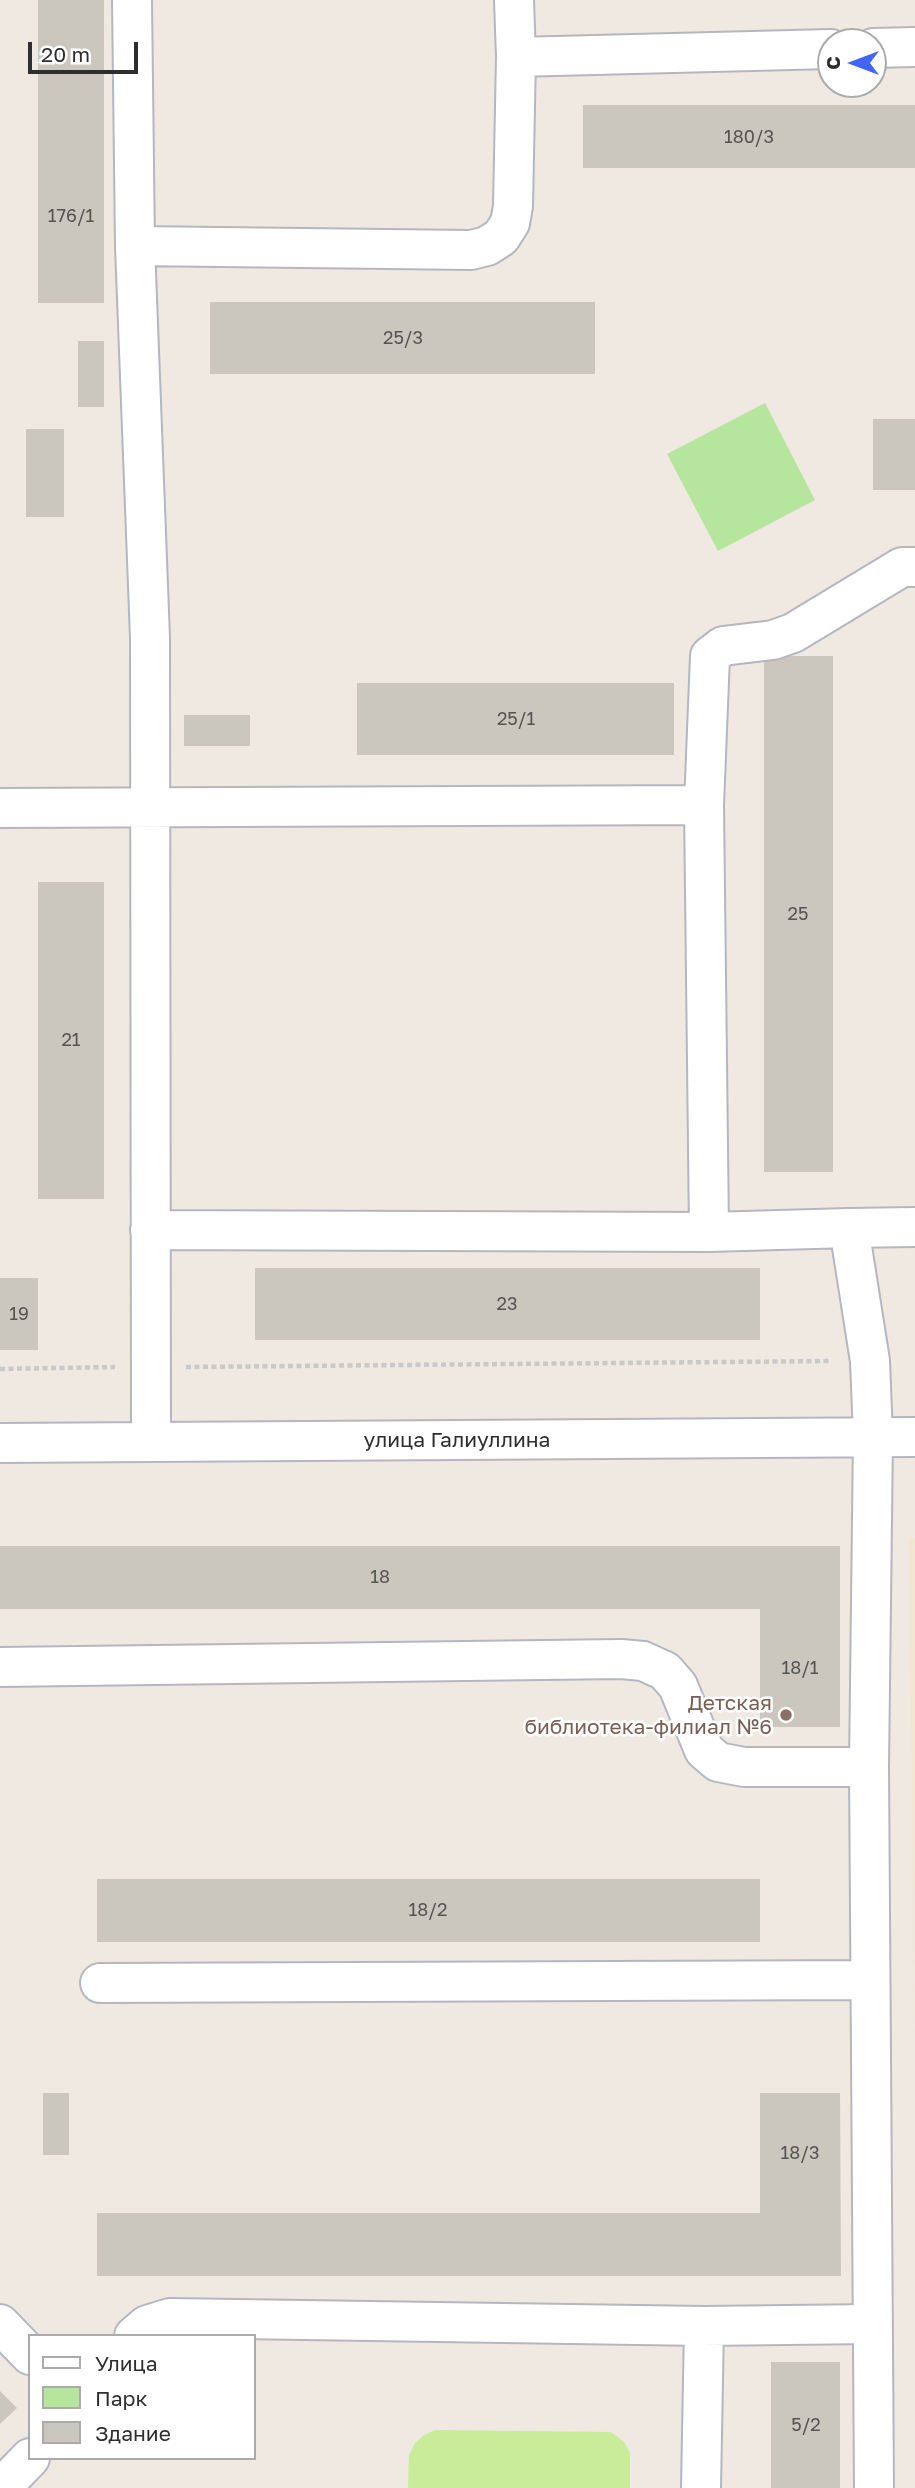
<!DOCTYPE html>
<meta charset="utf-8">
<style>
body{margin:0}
#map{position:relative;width:915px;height:2488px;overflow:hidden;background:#efe9e1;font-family:"Golos Text",sans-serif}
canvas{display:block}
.legend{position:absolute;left:28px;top:2334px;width:228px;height:126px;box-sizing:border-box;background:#fff;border:2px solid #ababab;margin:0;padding:9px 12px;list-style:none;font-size:21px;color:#2e2e2e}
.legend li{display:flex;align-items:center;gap:14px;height:35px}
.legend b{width:35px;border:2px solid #ababab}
.north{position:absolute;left:817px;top:28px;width:70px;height:70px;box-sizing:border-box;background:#fff;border:2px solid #ababab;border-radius:50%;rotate:270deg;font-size:19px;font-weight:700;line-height:28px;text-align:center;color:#2e2e2e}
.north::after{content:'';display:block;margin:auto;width:24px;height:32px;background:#4264fb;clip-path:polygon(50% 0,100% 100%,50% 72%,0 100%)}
.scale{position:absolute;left:28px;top:42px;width:110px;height:32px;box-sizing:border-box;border:4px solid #2e2e2e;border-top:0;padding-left:9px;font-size:21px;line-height:24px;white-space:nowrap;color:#2e2e2e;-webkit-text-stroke:5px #fff;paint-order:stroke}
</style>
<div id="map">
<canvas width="915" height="2488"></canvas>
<ul class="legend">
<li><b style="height:9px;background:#fff"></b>Улица</li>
<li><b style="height:19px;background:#b6e59e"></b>Парк</li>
<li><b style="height:19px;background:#cbc7bf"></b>Здание</li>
</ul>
<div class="north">С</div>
<div class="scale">20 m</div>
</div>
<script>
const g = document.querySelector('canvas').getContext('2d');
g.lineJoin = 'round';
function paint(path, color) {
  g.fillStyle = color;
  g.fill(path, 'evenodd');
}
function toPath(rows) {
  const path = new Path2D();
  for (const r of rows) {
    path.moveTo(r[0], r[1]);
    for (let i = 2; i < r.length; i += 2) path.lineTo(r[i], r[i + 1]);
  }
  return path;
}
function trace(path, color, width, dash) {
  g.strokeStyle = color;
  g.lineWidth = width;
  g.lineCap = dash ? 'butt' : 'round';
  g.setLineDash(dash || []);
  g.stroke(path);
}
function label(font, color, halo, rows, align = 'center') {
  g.font = font + ' "Golos Text",sans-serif';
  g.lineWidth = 5;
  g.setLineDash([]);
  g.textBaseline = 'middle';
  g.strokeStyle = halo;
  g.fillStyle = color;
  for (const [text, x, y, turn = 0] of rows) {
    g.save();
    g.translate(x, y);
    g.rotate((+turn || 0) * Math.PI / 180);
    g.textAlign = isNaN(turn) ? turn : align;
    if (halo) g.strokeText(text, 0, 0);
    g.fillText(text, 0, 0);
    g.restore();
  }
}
const education = toPath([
 [909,1539,915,1539,915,2040]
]);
const green = toPath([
 [765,403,815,500,718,551,667,454]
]);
const pitch = toPath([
 [435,2430,611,2432,624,2442,630,2453,630,2488,408,2488,409,2455,415,2443,424,2435]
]);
const building = toPath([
 [38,0,104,0,104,303,38,303],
 [583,105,915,105,915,168,583,168],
 [210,302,595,302,595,374,210,374],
 [78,341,104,341,104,407,78,407],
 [873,419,915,419,915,490,873,490],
 [26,429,64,429,64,517,26,517],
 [764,656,833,656,833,1172,764,1172],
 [357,683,674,683,674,755,357,755],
 [184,715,250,715,250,746,184,746],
 [38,882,104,882,104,1199,38,1199],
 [255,1268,760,1268,760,1340,255,1340],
 [0,1278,38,1278,38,1350,0,1350],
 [0,1546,840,1546,840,1727,760,1727,760,1609,0,1609],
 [97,1879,760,1879,760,1942,97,1942],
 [43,2093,69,2093,69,2155,43,2155],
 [760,2093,840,2093,841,2276,97,2276,97,2213,760,2213],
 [771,2362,840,2362,840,2488,771,2488],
 [0,2391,17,2408,0,2424]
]);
const path = toPath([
 [186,1367,832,1361],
 [0,1369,115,1367]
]);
const minor = toPath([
 [132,0,135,246,150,638,151,1441],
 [873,48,915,47],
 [516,57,831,49],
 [135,246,471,250,487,246,501,237,510,223,513,206,516,57,514,0],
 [0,808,704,805],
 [849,1228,915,1227],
 [150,1230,709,1232,849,1228,870,1361,873,1437,869,1767,874,2488],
 [709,1232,704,805,710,656,723,646,773,640,793,633,902,567,915,567],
 [0,1443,915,1437],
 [0,1667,621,1659,643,1661,665,1671,678,1686,704,1750,718,1762,744,1767,869,1767],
 [100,1983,870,1980],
 [0,2324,30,2355],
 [134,2336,147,2325,170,2318,704,2326,872,2324],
 [1,2488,30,2458],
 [701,2488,704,2326]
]);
const markers = [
 [786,1715,7,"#8d6e63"]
];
const numberNames = [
 ["180/3",749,137],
 ["176/1",71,216],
 ["25/3",403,338],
 ["25/1",516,719],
 ["25",798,914],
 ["21",71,1040],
 ["23",507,1304],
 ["19",19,1314],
 ["18",380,1577],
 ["18/1",800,1668],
 ["18/2",428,1910],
 ["18/3",800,2153],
 ["5/2",806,2425]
];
const streetNames = [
 ["улица Галиуллина",457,1440]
];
const educationNames = [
 ["Детская",772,1703],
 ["библиотека-филиал №6",772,1727]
];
paint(education, '#f0e6d1');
paint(green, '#b6e59e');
paint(pitch, '#c9ec9a');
paint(building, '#cbc7bf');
trace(minor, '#b4b7c1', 42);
trace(path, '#c9c9c9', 4.5, [5, 3.5]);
trace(minor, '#fff', 38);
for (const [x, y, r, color] of markers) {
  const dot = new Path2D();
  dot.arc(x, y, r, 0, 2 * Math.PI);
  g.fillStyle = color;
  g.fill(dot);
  trace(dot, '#fff', 2.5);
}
label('18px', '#555452', null, numberNames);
label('21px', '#2e2e2e', '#fff', streetNames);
label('21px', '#785e54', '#fff', educationNames, 'right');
</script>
